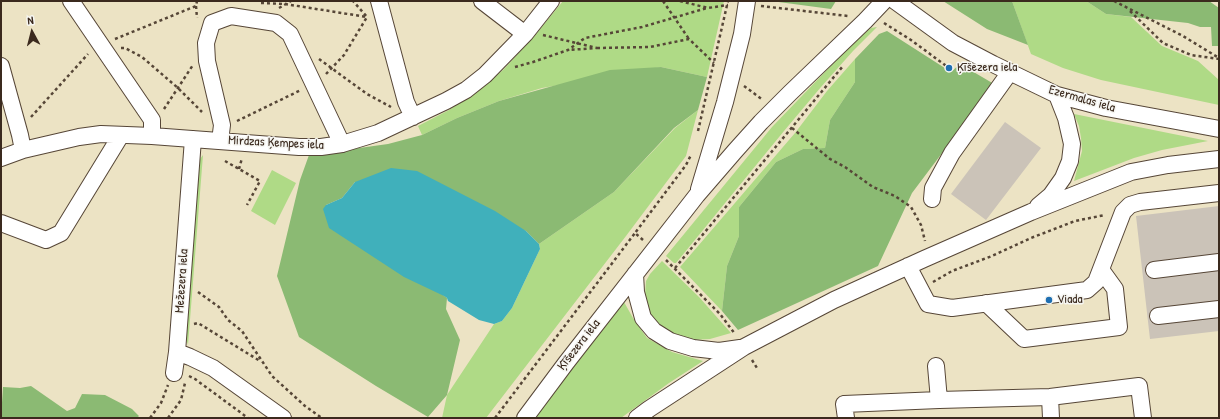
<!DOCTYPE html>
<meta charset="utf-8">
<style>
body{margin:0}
#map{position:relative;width:1220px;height:419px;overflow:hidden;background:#ece3c4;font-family:"Patrick Hand",sans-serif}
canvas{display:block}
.frame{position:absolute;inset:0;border:2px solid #3b2a1e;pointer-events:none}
.north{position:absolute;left:12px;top:12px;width:40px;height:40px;-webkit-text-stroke:3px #f6f6f2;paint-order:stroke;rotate:353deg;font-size:11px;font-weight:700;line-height:16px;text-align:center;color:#3b2a1e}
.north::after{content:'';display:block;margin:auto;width:14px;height:18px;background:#3b2a1e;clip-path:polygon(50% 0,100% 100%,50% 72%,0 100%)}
</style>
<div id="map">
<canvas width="1220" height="419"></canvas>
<div class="frame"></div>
<div class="north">N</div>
</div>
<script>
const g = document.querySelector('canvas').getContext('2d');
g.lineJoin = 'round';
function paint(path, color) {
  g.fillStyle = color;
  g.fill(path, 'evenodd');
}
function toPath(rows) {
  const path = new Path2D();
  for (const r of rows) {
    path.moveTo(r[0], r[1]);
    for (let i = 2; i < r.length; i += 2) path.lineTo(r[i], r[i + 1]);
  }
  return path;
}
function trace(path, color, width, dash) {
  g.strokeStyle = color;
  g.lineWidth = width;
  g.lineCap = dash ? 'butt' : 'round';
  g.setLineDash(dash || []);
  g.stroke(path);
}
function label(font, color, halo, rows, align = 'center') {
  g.font = font + ' "Patrick Hand",sans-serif';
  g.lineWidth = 3;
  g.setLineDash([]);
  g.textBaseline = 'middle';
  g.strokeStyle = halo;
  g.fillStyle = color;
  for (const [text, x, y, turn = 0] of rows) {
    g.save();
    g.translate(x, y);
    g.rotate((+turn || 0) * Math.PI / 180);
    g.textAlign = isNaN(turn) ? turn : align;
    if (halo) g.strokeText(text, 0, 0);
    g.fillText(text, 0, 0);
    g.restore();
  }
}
const industrial = toPath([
 [1005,122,1041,148,986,220,951,194],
 [1219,206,1219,331,1150,339,1136,216]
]);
const green = toPath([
 [563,1,724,1,707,77,661,67,542,88,499,101,457,118,422,135,418,126,449,110,478,90,503,70,536,34],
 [1012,1,1086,1,1106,14,1131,17,1162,46,1198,61,1219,80,1219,105,1101,80,1063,68,1031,54],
 [877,27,853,51,821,87,784,131,676,263,674,263,666,256,772,127,848,48,871,28],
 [855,59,855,82,830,120,825,148,803,149,776,162,739,207,739,236,727,266,722,311,680,267,795,133,827,91],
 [698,110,686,156,626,236,486,418,442,418,447,395,494,324,502,321,512,308,540,249,539,244,614,192,675,128],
 [1074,114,1208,141,1162,150,1134,158,1074,181,1082,151,1081,138,1079,126],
 [203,155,188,345,186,338,197,163],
 [272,170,296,183,275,225,251,211],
 [662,261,699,297,731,333,710,339,692,340,681,338,658,326,651,317,645,295,646,281,650,274],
 [624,302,633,318,647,338,672,352,703,361,669,383,621,418,535,418,620,304]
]);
const forest = toPath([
 [771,1,836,1,831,9],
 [943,1,1012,1,1028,45,987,29],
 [1086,1,1209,1,1219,8,1219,46,1212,46,1211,27,1200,27,1188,23,1106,14],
 [887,31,951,72,960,64,994,84,912,193,878,266,738,330,722,311,727,266,739,236,739,207,776,162,803,149,825,148,830,120,855,82,855,59,879,34],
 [661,67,707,77,698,110,674,128,614,192,539,244,526,231,355,182,342,198,326,205,447,298,446,309,460,340,447,395,428,417,376,386,299,337,277,276,300,180,309,155,388,144,422,135,457,118,499,101,610,70],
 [31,386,67,411,75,408,82,394,105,395,132,409,139,416,137,418,1,418,3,387,20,388]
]);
const water = toPath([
 [391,168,417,171,495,211,526,231,539,244,540,249,512,308,502,321,494,324,479,320,448,301,447,298,444,296,404,277,329,228,323,209,326,205,342,198,355,182]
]);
const path = toPath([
 [663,1,689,39],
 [680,1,708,8,728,5],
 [1114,1,1183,36,1219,58],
 [261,3,285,4,367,17],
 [196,6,197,18],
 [761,6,848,16],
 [279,8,291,1],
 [1130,11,1163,43,1191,55,1219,59],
 [884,23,911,40,949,68],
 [543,35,597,48,568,50],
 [115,39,196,6,197,1],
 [121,48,125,48,142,57,178,88,202,112],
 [597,48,650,47,689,39,714,63],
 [319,59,367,94,391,107],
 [515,67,533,62,568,50,585,38,642,27,707,8],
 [326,74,344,55,367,17,353,1],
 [744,86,763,100],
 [164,109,193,65],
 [31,117,88,54],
 [237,121,301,90],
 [792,128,830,159,845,167,873,187,895,196,911,207,921,225,925,241],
 [698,131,728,1],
 [225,161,260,181,247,205],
 [239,169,242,158],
 [643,240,635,233,686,165,691,155],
 [666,260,720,314,735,334],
 [675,268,843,66],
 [933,282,952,271,992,256,1031,238,1075,221,1105,215],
 [198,292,219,307,228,320,242,331,272,376,305,406,322,418],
 [194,324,198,323,260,361],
 [752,360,757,368],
 [189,376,195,379,248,418],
 [150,418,161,403,168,385],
 [168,418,181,400,185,383],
 [495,418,635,233]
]);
const minor = toPath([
 [71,1,152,120,152,136],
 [379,1,406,102,413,117],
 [482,1,525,34],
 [895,1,953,43,993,64,1057,95,1106,108,1219,129],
 [1,66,20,135,23,150],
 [220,141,222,125,207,61,206,43,212,23,231,16,276,23,290,34,342,144],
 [1,158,23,150,79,137,101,134,152,136,299,147,321,147,342,144,378,133,446,101,466,90,485,75,525,34,551,1],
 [699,189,725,102,742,34,747,1],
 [932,199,933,188,952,153,1010,72],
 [1038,206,1051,195,1063,178,1070,161,1072,144,1066,118,1057,95],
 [1,223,46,240,61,233,121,135],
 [908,266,928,304,952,308,1087,290,1096,282,1123,212,1130,205,1140,202,1219,193],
 [1154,270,1219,262],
 [635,274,636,292,643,318,654,331,670,341,693,348,719,351,740,348],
 [986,303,1024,339,1119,327,1115,289,1102,271],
 [1158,316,1219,309],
 [177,352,190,357,213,368,283,418],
 [174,373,177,352,193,139],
 [1050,397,1051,418],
 [939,400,1050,397,1139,386,1143,418],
 [525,418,566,363,697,195,735,151,761,122,790,93,865,21,884,1],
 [637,418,649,409,744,347,834,300,924,259,1031,212,1131,172,1168,165,1219,159],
 [846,418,844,404,939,400,936,366]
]);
const markers = [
 [949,68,4,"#1f6fb2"],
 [1049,300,4,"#1f6fb2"]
];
const poiNames = [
 ["Ķīšezera iela",957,68],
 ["Viada",1057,300]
];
const streetNames = [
 ["Ezermalas iela",1082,99,16],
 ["Mirdzas Ķempes iela",276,143,3],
 ["Mežezera iela",182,281,-86],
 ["Ķīšezera iela",579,345,-52]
];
paint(industrial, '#cbc3b8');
paint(green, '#afda86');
paint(forest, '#8bba73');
paint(water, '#40b0bb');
trace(minor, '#564637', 18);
trace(path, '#564637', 2.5, [3, 3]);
trace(minor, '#fff', 16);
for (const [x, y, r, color] of markers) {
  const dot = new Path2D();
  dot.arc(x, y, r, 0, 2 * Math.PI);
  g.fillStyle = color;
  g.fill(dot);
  trace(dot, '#f6f6f2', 1.5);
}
label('13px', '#3b2a1e', '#f6f6f2', poiNames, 'left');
label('13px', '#3b2a1e', '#f6f6f2', streetNames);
</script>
